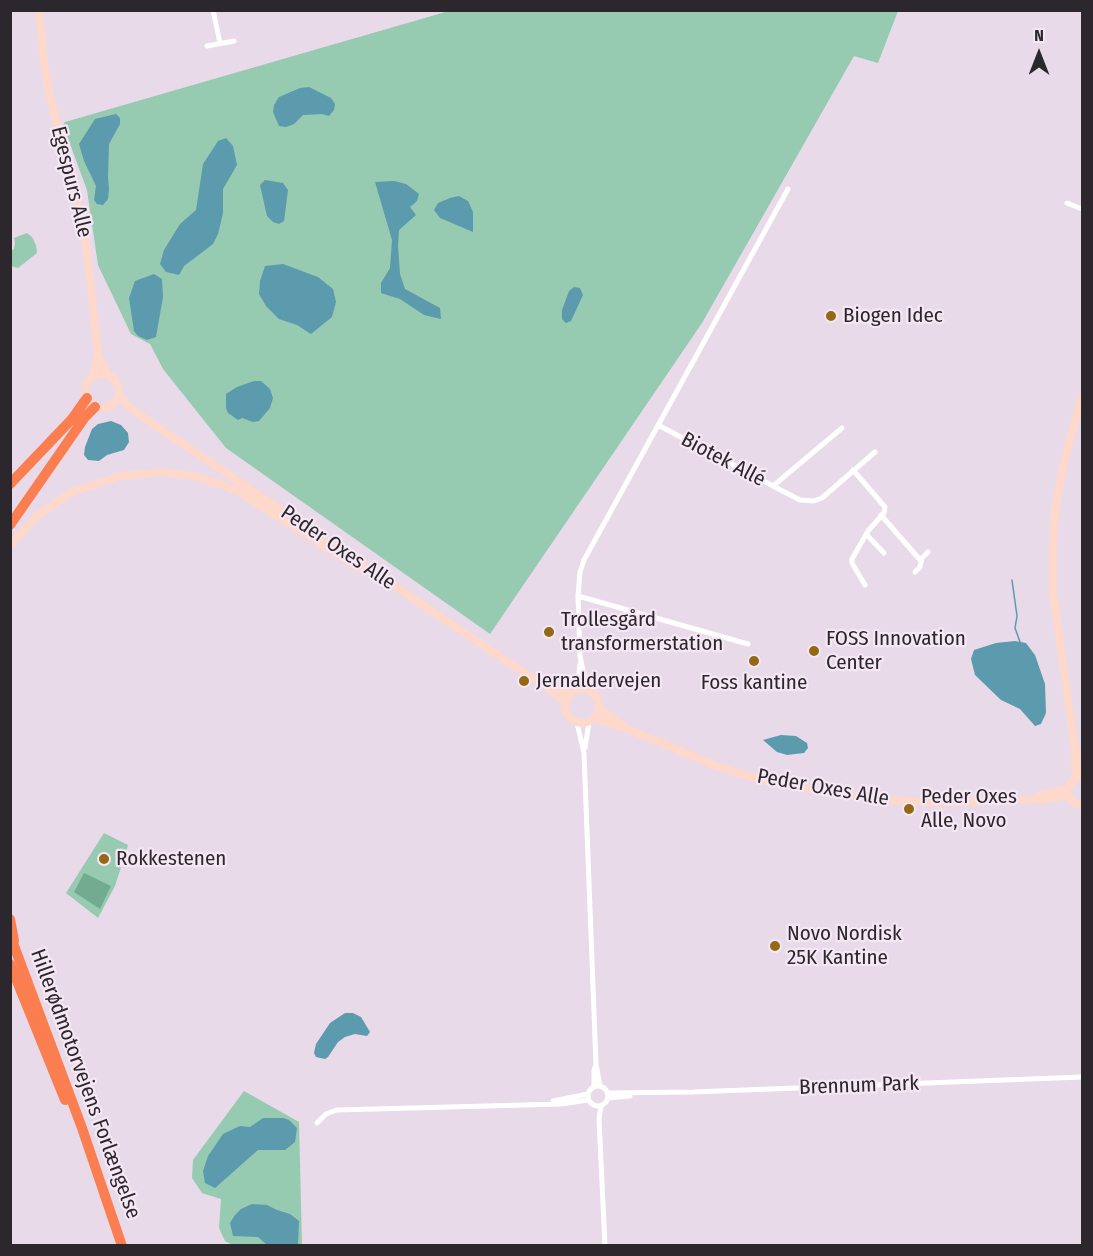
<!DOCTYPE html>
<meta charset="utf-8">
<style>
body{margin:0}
#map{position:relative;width:1093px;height:1256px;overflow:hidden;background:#e8dae8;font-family:"Fira Sans Condensed",sans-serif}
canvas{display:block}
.frame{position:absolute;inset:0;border:12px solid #2c272c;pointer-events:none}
.north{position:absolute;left:1009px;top:24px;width:60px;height:60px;-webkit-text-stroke:4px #f6e7f5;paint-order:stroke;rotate:0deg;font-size:16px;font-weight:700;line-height:24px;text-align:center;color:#2c272c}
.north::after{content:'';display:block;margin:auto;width:21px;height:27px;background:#2c272c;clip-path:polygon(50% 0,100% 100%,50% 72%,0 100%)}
</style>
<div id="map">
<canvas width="1093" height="1256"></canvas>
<div class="frame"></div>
<div class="north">N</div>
</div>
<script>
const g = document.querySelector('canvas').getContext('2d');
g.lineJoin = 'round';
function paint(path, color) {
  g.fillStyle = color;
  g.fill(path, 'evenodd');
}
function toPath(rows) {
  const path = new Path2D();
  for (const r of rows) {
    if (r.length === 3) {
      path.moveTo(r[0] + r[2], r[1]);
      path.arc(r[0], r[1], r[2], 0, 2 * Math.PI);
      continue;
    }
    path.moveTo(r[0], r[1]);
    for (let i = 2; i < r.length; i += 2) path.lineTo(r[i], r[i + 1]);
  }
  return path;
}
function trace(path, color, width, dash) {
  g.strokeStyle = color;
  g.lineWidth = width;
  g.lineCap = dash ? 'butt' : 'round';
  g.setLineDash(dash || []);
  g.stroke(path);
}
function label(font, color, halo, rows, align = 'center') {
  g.font = font + ' "Fira Sans Condensed",sans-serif';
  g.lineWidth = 4.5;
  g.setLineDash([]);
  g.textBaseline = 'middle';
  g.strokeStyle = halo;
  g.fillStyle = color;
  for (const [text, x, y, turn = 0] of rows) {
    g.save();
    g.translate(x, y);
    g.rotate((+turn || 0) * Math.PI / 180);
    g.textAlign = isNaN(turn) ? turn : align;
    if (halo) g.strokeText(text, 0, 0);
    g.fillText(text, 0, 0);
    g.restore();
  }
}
const green = toPath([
 [449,11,898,11,878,63,854,56,702,323,490,634,226,448,163,369,150,344,131,334,98,265,87,190,63,125,65,122],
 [27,233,32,237,36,245,37,253,18,268,11,266,10,251,14,249,15,243,14,238],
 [104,833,128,845,115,886,98,918,66,893],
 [244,1091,299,1122,302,1245,233,1245,225,1241,219,1228,221,1199,202,1193,192,1178,193,1160]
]);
const forest = toPath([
 [84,873,111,886,100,909,74,892]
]);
const water = toPath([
 [309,87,331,98,335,104,334,110,329,116,322,114,303,115,294,124,286,127,279,126,273,112,274,105,279,97,300,88],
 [116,114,120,118,120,124,109,144,108,177,109,189,108,199,103,205,97,204,94,200,96,186,84,161,79,144,95,119],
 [226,138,233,146,237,165,223,189,223,213,218,234,213,244,184,266,179,275,166,272,160,264,164,250,180,224,196,210,203,164,218,141],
 [265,180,283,183,288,190,284,221,279,224,273,222,267,216,260,185],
 [394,181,406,184,419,194,417,201,410,207,416,215,399,230,398,246,400,274,405,289,440,308,441,319,424,315,400,299,381,293,381,283,390,268,392,240,375,182],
 [459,196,468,201,473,212,473,232,440,218,434,210,438,203,450,198],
 [283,264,318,277,333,289,336,302,332,317,311,334,297,325,279,319,266,306,259,294,260,281,265,266],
 [154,274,162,279,163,297,156,337,147,340,138,336,134,331,129,298,135,281],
 [574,287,580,288,583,295,571,321,566,323,562,319,562,310,569,291],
 [254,381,261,381,270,389,273,398,270,408,259,421,253,422,242,418,238,420,228,413,226,408,226,394,237,387],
 [111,421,121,425,128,433,129,442,124,450,107,455,99,461,88,460,84,455,85,447,92,429,98,424],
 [1015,641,1026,643,1035,655,1045,684,1046,713,1041,724,1035,726,1020,709,1001,700,975,675,971,659,974,650,996,643],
 [781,735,796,736,807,743,808,748,804,753,787,755,777,752,763,740],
 [345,1013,353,1013,361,1017,370,1032,367,1036,355,1034,345,1037,338,1042,328,1057,325,1059,316,1057,314,1053,316,1044,330,1023],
 [263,1118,283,1118,289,1120,297,1128,295,1142,285,1150,258,1150,215,1188,205,1183,203,1171,208,1156,223,1134,240,1126,250,1127],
 [252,1204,267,1205,277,1210,290,1214,299,1221,298,1245,267,1245,258,1237,233,1236,230,1223,235,1215,241,1209]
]);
const stream = toPath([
 [1012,580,1017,616,1015,628,1020,642]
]);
const street = toPath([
 [213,10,220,43],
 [207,46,234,41],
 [1067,203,1082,209],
 [658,425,773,486,842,428],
 [853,470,885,507,884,513,868,531,852,559,852,563,865,585],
 [773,486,800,500,814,501,822,498,875,452],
 [881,515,921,561],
 [866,534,884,553],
 [915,572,920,567,922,558,928,552],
 [578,596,748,644],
 [577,690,580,664],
 [587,690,580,656,578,596,580,572,584,560,788,189],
 [577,723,584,753,596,1064,600,1086],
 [585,748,589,722],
 [598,1096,10],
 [594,1087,594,1071,596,1064],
 [608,1093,693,1092,1082,1077],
 [608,1098,630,1096],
 [553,1101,588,1094],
 [601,1106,599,1119,605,1246],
 [317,1123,326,1114,337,1110,561,1104,588,1100]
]);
const secondary = toPath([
 [39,10,43,57,49,93,78,204,86,244,98,355,108,375],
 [102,391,17],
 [93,377,98,355],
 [119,395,132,410,523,672,544,684,571,694],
 [10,545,38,515,70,493,120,476,163,472,195,476,226,486,241,493,359,568],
 [547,688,566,702],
 [582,706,17],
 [599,708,624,726],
 [594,718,630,730,719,767,762,780,831,793,890,800,939,803,1041,799,1068,796],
 [1075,747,1082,775],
 [1082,777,1072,780,1067,792,1073,802,1082,805],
 [1076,778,1074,743,1053,592,1053,540,1056,502,1066,454,1082,396],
 [1040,795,1068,789]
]);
const highway = toPath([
 [10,484,72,419,87,398],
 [10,525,85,417,95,407],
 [10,919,14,941],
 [10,935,82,1128,122,1246],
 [10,964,65,1100]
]);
const markers = [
 [831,316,6,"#946814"],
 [549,632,6,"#946814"],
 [814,651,6,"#946814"],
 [754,661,6,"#946814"],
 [524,681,6,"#946814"],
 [909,809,6,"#946814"],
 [104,859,6,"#946814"],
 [775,946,6,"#946814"]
];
const streetNames = [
 ["Egespurs Alle",71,182,76],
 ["Biotek Allé",723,460,28],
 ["Peder Oxes Alle",338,548,34],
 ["Peder Oxes Alle",823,788,10],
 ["Hillerødmotorvejens Forlængelse",85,1084,70],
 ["Brennum Park",859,1086,-2]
];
const poiNames = [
 ["Biogen Idec",843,316],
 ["Trollesgård",561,620],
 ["transformerstation",561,644],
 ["FOSS Innovation",826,639],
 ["Center",826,663],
 ["Jernaldervejen",536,681],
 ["Foss kantine",754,683,"center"],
 ["Peder Oxes",921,797],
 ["Alle, Novo",921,821],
 ["Rokkestenen",116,859],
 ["Novo Nordisk",787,934],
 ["25K Kantine",787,958]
];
paint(green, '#96cab1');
paint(forest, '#73ab91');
paint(water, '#5c9aae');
trace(stream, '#5c9aae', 1.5);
trace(street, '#fff', 5);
trace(secondary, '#fed8ca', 8);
trace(highway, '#fb7e50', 10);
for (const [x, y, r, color] of markers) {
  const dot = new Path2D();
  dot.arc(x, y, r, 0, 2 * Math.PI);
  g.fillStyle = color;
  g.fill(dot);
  trace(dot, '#f6e7f5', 2);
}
label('21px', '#2c272c', '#f6e7f5', streetNames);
label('21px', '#2c272c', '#f6e7f5', poiNames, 'left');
</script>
